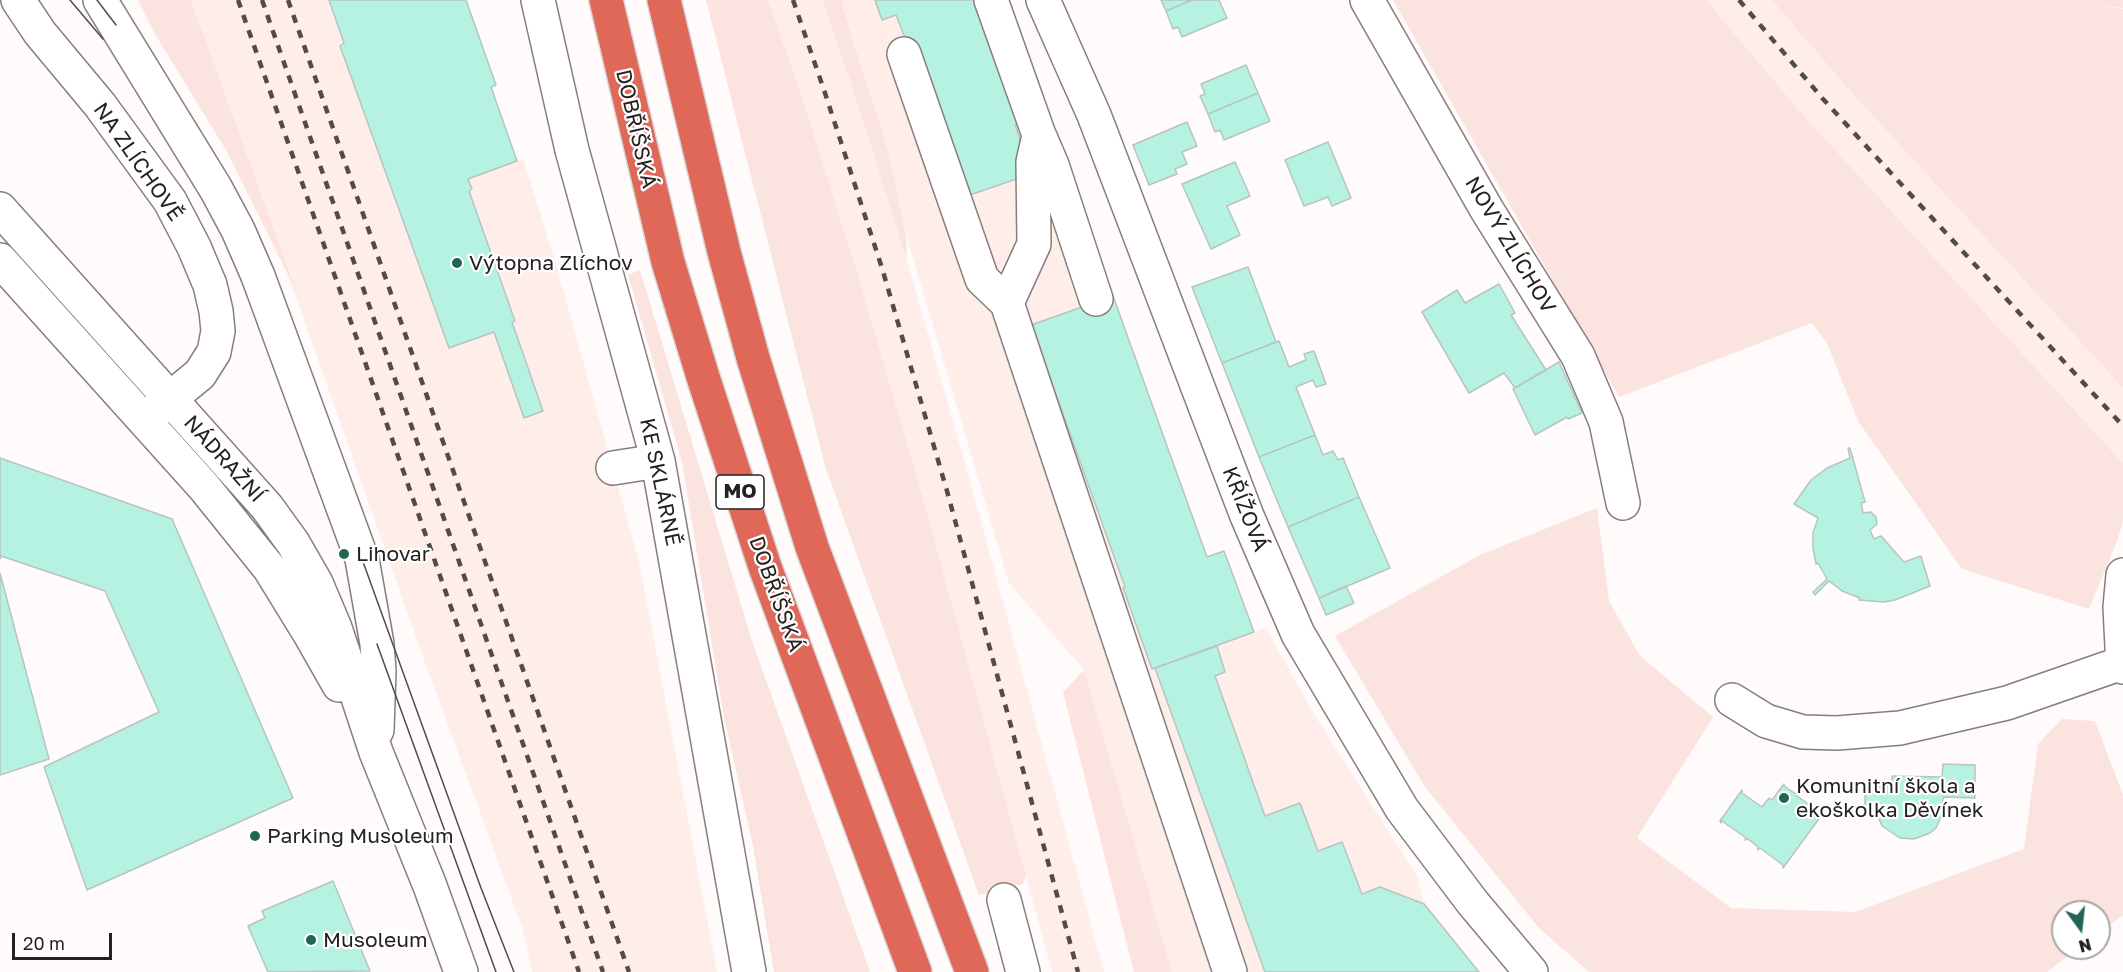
<!DOCTYPE html>
<meta charset="utf-8">
<style>
body{margin:0}
#map{position:relative;width:2123px;height:972px;overflow:hidden;background:#fefbfa;font-family:"Golos Text",sans-serif}
canvas{display:block}
.north{position:absolute;left:2051px;top:900px;width:60px;height:60px;box-sizing:border-box;background:#fff;border:2px solid #a8a6a6;border-radius:50%;rotate:165deg;font-size:16px;font-weight:700;line-height:24px;text-align:center;color:#262121}
.north::after{content:'';display:block;margin:auto;width:21px;height:27px;background:#216557;clip-path:polygon(50% 0,100% 100%,50% 72%,0 100%)}
.scale{position:absolute;left:12px;top:933px;width:100px;height:27px;box-sizing:border-box;border:3px solid #262121;border-top:0;padding-left:8px;font-size:18px;line-height:21px;white-space:nowrap;color:#262121;-webkit-text-stroke:4px #fff;paint-order:stroke}
</style>
<div id="map">
<canvas width="2123" height="972"></canvas>
<div class="north">N</div>
<div class="scale">20 m</div>
</div>
<script>
const g = document.querySelector('canvas').getContext('2d');
g.lineJoin = 'round';
function paint(path, color) {
  g.fillStyle = color;
  g.fill(path, 'evenodd');
}
function toPath(rows) {
  const path = new Path2D();
  for (const r of rows) {
    path.moveTo(r[0], r[1]);
    for (let i = 2; i < r.length; i += 2) path.lineTo(r[i], r[i + 1]);
  }
  return path;
}
function trace(path, color, width, dash) {
  g.strokeStyle = color;
  g.lineWidth = width;
  g.lineCap = dash ? 'butt' : 'round';
  g.setLineDash(dash || []);
  g.stroke(path);
}
function label(font, color, halo, rows, align = 'center') {
  g.font = font + ' "Golos Text",sans-serif';
  g.lineWidth = 4.5;
  g.setLineDash([]);
  g.textBaseline = 'middle';
  g.strokeStyle = halo;
  g.fillStyle = color;
  for (const [text, x, y, turn = 0] of rows) {
    g.save();
    g.translate(x, y);
    g.rotate((+turn || 0) * Math.PI / 180);
    g.textAlign = isNaN(turn) ? turn : align;
    if (halo) g.strokeText(text, 0, 0);
    g.fillText(text, 0, 0);
    g.restore();
  }
}
const built = toPath([
 [191,0,329,0,344,43,340,46,449,347,494,332,524,418,542,411,512,322,515,320,469,191,468,179,523,159,555,261,639,562,717,972,532,972,523,930,422,654],
 [768,0,822,0,850,80,907,261,971,485,1104,972,1052,972,923,498,858,275,802,97],
 [843,0,979,0,1044,120,1113,296,1207,557,1224,551,1254,632,1266,628,1312,711,1417,876,1423,900,1480,972,1171,972,1084,670,1009,583,906,234,888,150,843,7],
 [1706,0,1772,0,1842,82,2123,388,2123,463,1804,116]
]);
const green = toPath([
 [138,0,191,0,296,291,226,150,155,34],
 [706,0,768,0,802,97,858,275,923,498,1026,876,1023,884,979,895,825,466],
 [822,0,843,0,843,8,888,150,906,234,907,261,850,80],
 [1393,0,1706,0,1804,116,2123,463,2123,522,2117,541,2089,609,1962,569,1858,421,1827,343,1812,323,1619,397],
 [1772,0,2123,0,2123,8,2093,4,2123,9,2123,388,1842,82],
 [640,270,752,641,870,972,774,972,753,846,724,717,682,462,628,275],
 [1597,508,1609,601,1640,656,1713,717,1637,838,1731,908,1855,912,2024,849,2038,744,2062,719,2095,721,2123,795,2123,915,2099,933,2099,912,2063,912,2063,948,2079,948,2047,972,1589,972,1539,928,1425,787,1335,636,1480,555],
 [1084,670,1172,972,1134,972,1063,692]
]);
const building = toPath([
 [329,0,466,0,496,85,491,87,517,161,468,179,472,189,469,191,515,321,512,322,543,411,524,418,494,332,449,348,340,46,344,43,329,0],
 [875,0,979,0,1024,122,1015,125,1024,149,1020,157,1016,159,1022,177,967,196,896,15,882,20,875,0],
 [1161,0,1192,0,1166,11,1161,0],
 [1192,0,1219,0,1227,18,1182,37,1178,27,1173,29,1166,11,1192,0],
 [1246,65,1258,93,1208,114,1200,96,1205,94,1201,84,1246,65],
 [1258,93,1270,121,1224,140,1220,130,1215,132,1208,114,1258,93],
 [1187,122,1197,146,1182,152,1187,164,1175,169,1177,174,1149,185,1133,145,1187,122],
 [1328,142,1351,198,1332,206,1328,197,1304,206,1285,160,1328,142],
 [1235,162,1250,196,1227,206,1240,235,1211,249,1182,184,1235,162],
 [1248,267,1276,342,1222,363,1192,287,1248,267],
 [1499,284,1515,313,1511,315,1546,370,1515,388,1504,373,1469,393,1422,312,1457,290,1465,303,1499,284],
 [1113,296,1207,557,1224,551,1254,632,1152,669,1123,588,1125,587,1031,325,1113,296],
 [1279,341,1289,367,1306,360,1304,354,1314,351,1326,384,1316,387,1313,380,1296,387,1315,435,1259,457,1222,363,1279,341],
 [1559,362,1582,413,1568,419,1567,417,1535,435,1513,389,1559,362],
 [1315,435,1323,455,1333,451,1338,460,1343,458,1359,497,1288,527,1259,457,1315,435],
 [1848,448,1850,448,1865,502,1861,503,1863,513,1871,512,1876,517,1877,524,1870,530,1874,539,1881,536,1904,562,1921,556,1930,586,1895,600,1884,602,1859,600,1860,598,1842,591,1829,581,1815,595,1813,592,1827,579,1818,563,1816,564,1813,548,1813,533,1818,518,1794,504,1811,480,1827,468,1850,458,1848,448],
 [0,458,172,519,293,798,87,890,44,767,159,712,105,591,1,556,0,559,0,458],
 [1359,497,1390,568,1319,598,1288,527,1359,497],
 [0,573,49,759,0,775,0,573],
 [1346,586,1354,603,1326,615,1319,598,1346,586],
 [1217,646,1225,672,1215,676,1265,816,1300,803,1318,851,1342,842,1362,894,1380,887,1424,904,1479,972,1265,972,1155,668,1217,646],
 [1943,764,1975,765,1975,798,1943,797,1942,815,1936,828,1930,833,1914,839,1900,838,1882,826,1876,812,1865,812,1865,786,1892,786,1892,776,1942,777,1943,764],
 [1784,784,1784,786,1796,794,1798,794,1797,796,1821,813,1822,811,1824,812,1783,868,1783,865,1760,848,1758,850,1758,847,1748,839,1745,840,1746,838,1722,821,1721,823,1720,821,1742,790,1742,793,1762,807,1769,798,1772,800,1784,784],
 [333,881,370,971,268,972,248,926,265,918,262,911,333,881]
]);
const minor = toPath([
 [18,0,40,33,100,105,170,201,194,247,210,285,216,311,218,331,214,352,200,374,154,412],
 [100,0,216,189,238,230,258,276,362,559,377,644,379,671,377,730],
 [538,0,572,150,658,461,749,972],
 [991,0,1039,135,1033,162,1034,244,1007,303,1230,972],
 [1043,0,1094,115,1247,516,1298,634,1402,809,1473,903,1531,972],
 [1367,0,1487,210,1578,356,1606,422,1623,503],
 [904,54,982,279,1007,303],
 [1040,137,1052,165,1096,299],
 [0,209,267,507,293,543,316,583,335,628,376,752,430,886,461,972],
 [0,260,204,487,270,569,310,634,339,685],
 [613,468,658,461],
 [2123,575,2120,607,2123,667],
 [1732,700,1766,721,1803,732,1837,733,1900,728,2007,703,2122,663],
 [1004,900,1023,972]
]);
const highway = toPath([
 [606,0,668,262,703,377,765,567,915,972],
 [664,0,724,252,753,358,812,547,972,972]
]);
const tram = toPath([
 [70,0,103,39],
 [97,0,116,25],
 [362,559,481,888,514,972],
 [377,644,496,972]
]);
const rail = toPath([
 [238,0,579,972],
 [262,0,603,972],
 [288,0,629,972],
 [793,0,824,90,882,268,947,491,1078,972],
 [1739,0,1823,99,2123,426]
]);
const markers = [
 [457,263,6,"#216557"],
 [344,554,6,"#216557"],
 [1784,798,6,"#216557"],
 [255,836,6,"#216557"],
 [311,940,6,"#216557"]
];
const shields = [
 [740,492,48]
];
const shieldNames = [
 ["MO",740,492]
];
const streetNames = [
 ["DOBŘÍŠSKÁ",636,129,77],
 ["NA ZLÍCHOVĚ",138,162,55],
 ["NOVÝ ZLÍCHOV",1510,245,59],
 ["NÁDRAŽNÍ",224,459,48],
 ["KE SKLÁRNĚ",660,482,78],
 ["KŘÍŽOVÁ",1245,509,68],
 ["DOBŘÍŠSKÁ",776,594,70]
];
const poiNames = [
 ["Výtopna Zlíchov",469,263],
 ["Lihovar",356,554],
 ["Komunitní škola a",1796,786],
 ["ekoškolka Děvínek",1796,810],
 ["Parking Musoleum",267,836],
 ["Musoleum",323,940]
];
paint(built, '#ffedea');
paint(green, '#fbe3df');
paint(building, '#b6f2e2');
trace(building, '#b8c4c0', 1.5);
trace(minor, '#897d7b', 36);
trace(highway, '#d8d7d7', 36);
trace(minor, '#fff', 33);
trace(highway, '#df6859', 33);
trace(tram, '#514c4c', 1.5);
trace(rail, '#514c4c', 4.5, [8, 8]);
for (const [x, y, r, color] of markers) {
  const dot = new Path2D();
  dot.arc(x, y, r, 0, 2 * Math.PI);
  g.fillStyle = color;
  g.fill(dot);
  trace(dot, '#fff', 2);
}
for (const [x, y, w] of shields) {
  const box = new Path2D();
  box.roundRect(x - w / 2, y - 17, w, 34, 4.5);
  g.fillStyle = '#fff';
  g.fill(box);
  trace(box, '#262121', 1.5);
}
label('bold 20px', '#262121', null, shieldNames);
label('21px', '#262121', '#fff', streetNames);
label('21px', '#262121', '#fff', poiNames, 'left');
</script>
